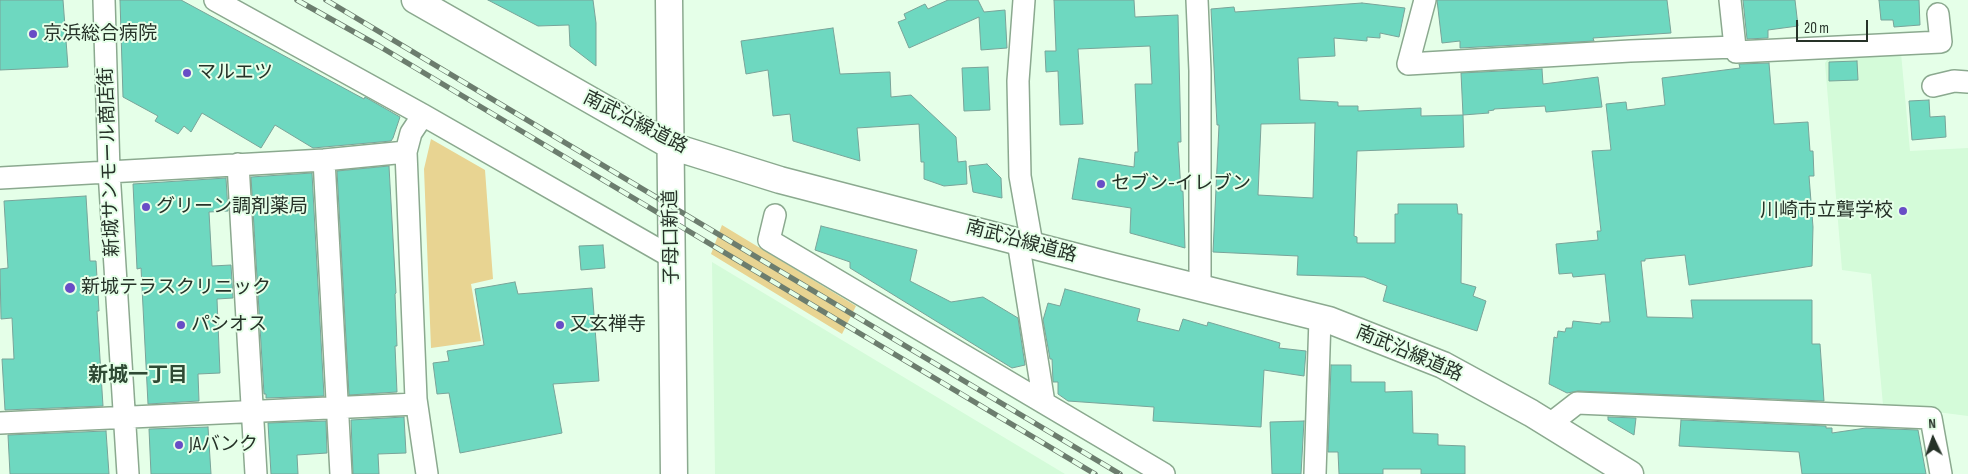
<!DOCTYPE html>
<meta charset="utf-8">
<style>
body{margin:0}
#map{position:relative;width:1968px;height:474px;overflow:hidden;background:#e5ffe8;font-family:"Sofia Sans Condensed",sans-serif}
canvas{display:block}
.north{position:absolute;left:1908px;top:414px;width:50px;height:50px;-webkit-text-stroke:4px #e5ffe8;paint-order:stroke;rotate:357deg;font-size:14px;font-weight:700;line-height:20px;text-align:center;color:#263228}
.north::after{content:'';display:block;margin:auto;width:18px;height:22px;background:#263228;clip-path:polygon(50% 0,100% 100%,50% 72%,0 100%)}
.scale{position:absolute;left:1796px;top:20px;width:72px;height:22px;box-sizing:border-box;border:2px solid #263228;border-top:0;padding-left:6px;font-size:15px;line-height:18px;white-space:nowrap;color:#263228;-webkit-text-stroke:4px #e5ffe8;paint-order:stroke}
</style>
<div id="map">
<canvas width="1968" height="474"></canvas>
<div class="north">N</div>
<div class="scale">20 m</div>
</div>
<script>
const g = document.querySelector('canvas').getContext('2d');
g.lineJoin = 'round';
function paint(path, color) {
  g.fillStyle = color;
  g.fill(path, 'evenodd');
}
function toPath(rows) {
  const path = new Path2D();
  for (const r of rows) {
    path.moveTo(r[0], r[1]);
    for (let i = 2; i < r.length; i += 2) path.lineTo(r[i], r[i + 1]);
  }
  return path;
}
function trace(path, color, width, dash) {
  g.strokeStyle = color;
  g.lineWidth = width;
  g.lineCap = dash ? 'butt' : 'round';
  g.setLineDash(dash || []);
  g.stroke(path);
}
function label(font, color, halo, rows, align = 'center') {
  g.font = font + ' "Sofia Sans Condensed","Noto Sans JP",sans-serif';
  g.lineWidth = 4;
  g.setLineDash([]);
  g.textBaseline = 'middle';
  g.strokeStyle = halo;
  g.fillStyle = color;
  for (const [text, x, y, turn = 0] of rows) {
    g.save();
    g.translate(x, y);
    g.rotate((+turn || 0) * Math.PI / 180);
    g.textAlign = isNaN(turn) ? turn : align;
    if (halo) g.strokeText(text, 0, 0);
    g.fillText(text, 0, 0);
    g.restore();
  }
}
const built = toPath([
 [1901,53,1910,151,1968,148,1968,416,1883,405,1871,274,1842,270,1825,63,1830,56],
 [712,262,1065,474,715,474]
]);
const green = toPath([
 [431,139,485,170,493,279,471,284,481,341,431,348,424,169],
 [722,225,856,306,842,334,711,254]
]);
const building = toPath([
 [0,0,63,0,68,67,0,70,0,0],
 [120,0,181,0,364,99,365,97,400,117,393,138,391,141,313,148,275,125,261,148,202,113,191,132,184,126,178,134,155,121,158,116,123,97,120,0],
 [488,0,593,0,596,23,596,66,570,46,569,25,538,26,488,0],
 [948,0,978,0,984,12,1005,10,1007,48,981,50,979,17,909,48,898,22,906,19,904,14,925,4,928,9,948,0],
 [1054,0,1134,0,1135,17,1178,15,1181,142,1178,142,1181,191,1183,191,1185,248,1130,233,1131,208,1072,199,1079,158,1134,167,1135,152,1138,152,1135,84,1152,84,1150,46,1078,49,1083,124,1060,125,1058,71,1046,72,1045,51,1056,51,1054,0],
 [1437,0,1667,0,1671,33,1593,38,1594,41,1460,48,1460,41,1442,43,1437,0],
 [1743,0,1795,0,1798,26,1768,30,1768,38,1747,39,1743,0],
 [1879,0,1919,0,1920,25,1894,27,1893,20,1881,20,1879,0],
 [1362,3,1405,8,1399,37,1380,33,1380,38,1367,37,1367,41,1334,38,1335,56,1298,58,1300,100,1338,102,1338,106,1358,106,1358,111,1421,108,1421,116,1463,115,1464,147,1357,151,1354,236,1357,237,1357,243,1395,243,1395,214,1398,214,1398,204,1457,204,1458,214,1462,214,1461,283,1476,287,1473,296,1486,301,1477,331,1383,301,1387,286,1364,277,1297,275,1298,256,1213,252,1219,125,1217,125,1211,9,1234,7,1235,12,1362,3],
 [1315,123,1313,198,1258,195,1261,124,1315,123],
 [833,28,840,74,890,72,891,97,911,95,956,137,958,162,966,161,967,184,944,186,924,179,924,162,921,162,919,124,857,128,860,161,793,141,790,114,773,116,768,70,746,74,741,41,833,28],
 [1857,61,1858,80,1829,81,1829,62,1857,61],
 [1769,63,1774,124,1808,122,1810,151,1813,151,1814,176,1809,176,1813,227,1812,266,1689,285,1685,255,1645,259,1645,261,1641,261,1647,317,1693,318,1691,300,1812,300,1812,344,1820,344,1824,401,1578,391,1567,393,1549,384,1554,337,1557,338,1558,331,1565,332,1566,328,1572,328,1573,321,1601,324,1601,322,1610,322,1605,274,1573,277,1572,273,1559,274,1556,244,1598,240,1597,231,1601,231,1592,151,1611,150,1606,104,1626,102,1627,110,1665,105,1662,78,1740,68,1739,64,1769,63],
 [988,67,990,110,964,111,962,68,988,67],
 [1542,69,1543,84,1598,77,1602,107,1546,112,1545,106,1494,109,1494,110,1488,111,1489,113,1463,115,1461,73,1542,69],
 [1929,100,1930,117,1945,116,1946,137,1912,140,1909,101,1929,100],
 [987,164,1001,178,1002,198,973,192,969,166,987,164],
 [389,166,396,293,395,294,397,346,395,346,397,392,349,395,337,171,389,166],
 [312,173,324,396,266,398,266,394,264,394,251,177,312,173],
 [226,178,228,211,209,212,212,266,231,265,233,298,217,299,220,373,198,374,199,401,148,404,141,268,137,269,133,184,226,178],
 [86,196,90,261,96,261,99,311,97,311,103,406,5,410,2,359,14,359,12,318,1,319,0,269,8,268,4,201,86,196],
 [821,226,917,250,910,281,951,302,983,297,1018,318,1025,365,1012,368,850,268,850,262,815,250,821,226],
 [603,245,605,268,581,270,579,246,603,245],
 [515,282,518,294,592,288,599,381,553,384,562,433,460,453,449,393,437,394,433,363,449,361,447,351,484,345,475,289,515,282],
 [1065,289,1140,309,1137,321,1179,331,1183,319,1207,326,1208,322,1280,343,1279,348,1306,351,1304,376,1264,370,1261,427,1153,421,1154,407,1068,401,1058,394,1058,382,1053,382,1052,359,1050,359,1043,320,1048,303,1060,306,1065,289],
 [1331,365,1351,365,1351,382,1385,382,1385,392,1412,391,1413,433,1438,434,1438,445,1465,446,1465,474,1421,474,1421,469,1383,469,1383,474,1339,474,1338,452,1328,452,1331,365],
 [404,417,406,453,378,454,379,474,353,474,351,420,404,417],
 [1608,417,1636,418,1634,435,1608,420,1608,417],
 [1681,420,1826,426,1826,428,1832,428,1832,433,1866,428,1918,430,1926,474,1802,474,1799,452,1679,446,1681,420],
 [326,421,327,453,297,455,298,474,271,474,268,423,326,421],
 [1304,421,1301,474,1272,474,1270,422,1304,421],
 [208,427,211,474,151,474,149,429,208,427],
 [106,431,109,474,10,474,8,435,106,431]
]);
const minor = toPath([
 [104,0,109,171,128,474],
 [215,0,423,115,673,258],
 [1024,0,1018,81,1020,176,1032,244],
 [1197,0,1200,71,1200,287],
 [1425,0,1408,64,1630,51,1735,47,1736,52,1941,42,1938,14],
 [1730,0,1735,47],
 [1933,86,1954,81,1968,82],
 [423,115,411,133,406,152,416,399,427,474],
 [324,160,341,474],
 [238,164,256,474],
 [0,178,324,160,406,152],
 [775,215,769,240,1164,474],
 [1018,241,1044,403],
 [0,423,416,404],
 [1550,424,1577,403,1931,418,1941,474],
 [1315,474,1320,318]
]);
const tertiary = toPath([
 [415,0,671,146,780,180,1112,266,1329,320,1443,365,1531,413,1630,474],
 [669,0,674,474]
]);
const rail = toPath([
 [297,0,379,46,1095,474],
 [326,0,1120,474]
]);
const markers = [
 [33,34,5,"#684dc6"],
 [187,73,5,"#684dc6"],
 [1101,184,5,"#684dc6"],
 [146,207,5,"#684dc6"],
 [1903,211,5,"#684dc6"],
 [70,288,6,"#684dc6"],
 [181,325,5,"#684dc6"],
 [560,325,5,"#684dc6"],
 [179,445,5,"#684dc6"]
];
const poiNames = [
 ["京浜総合病院",43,34],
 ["マルエツ",197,73],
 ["セブン-イレブン",1111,184],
 ["グリーン調剤薬局",156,207],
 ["川崎市立聾学校",1893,211,"right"],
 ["新城テラスクリニック",81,288],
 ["パシオス",191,325],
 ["又玄禅寺",570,325],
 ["JAバンク",189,445]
];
const streetNames = [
 ["南武沿線道路",635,123,27],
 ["新城サンモール商店街",110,162,-92],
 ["子母口新道",672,237,-91],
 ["南武沿線道路",1021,242,15],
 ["南武沿線道路",1409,354,23]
];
const neighbourhoodNames = [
 ["新城一丁目",138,376]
];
paint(built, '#d4fbd9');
paint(green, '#e8d492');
paint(building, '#6ed8c0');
trace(building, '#79a499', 1);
trace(minor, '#8ba98f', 24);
trace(tertiary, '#8ba98f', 29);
trace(minor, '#fff', 21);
trace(tertiary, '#fff', 26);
trace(rail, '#6c7d6e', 5.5);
trace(rail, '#e5ffe8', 4, [11]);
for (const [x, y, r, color] of markers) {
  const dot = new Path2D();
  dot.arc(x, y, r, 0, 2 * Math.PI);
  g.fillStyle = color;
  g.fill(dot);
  trace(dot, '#e5ffe8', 2);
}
label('19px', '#263228', '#e5ffe8', poiNames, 'left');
label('19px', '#263228', '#e5ffe8', streetNames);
label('bold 20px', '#2f4a34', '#e5ffe8', neighbourhoodNames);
</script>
